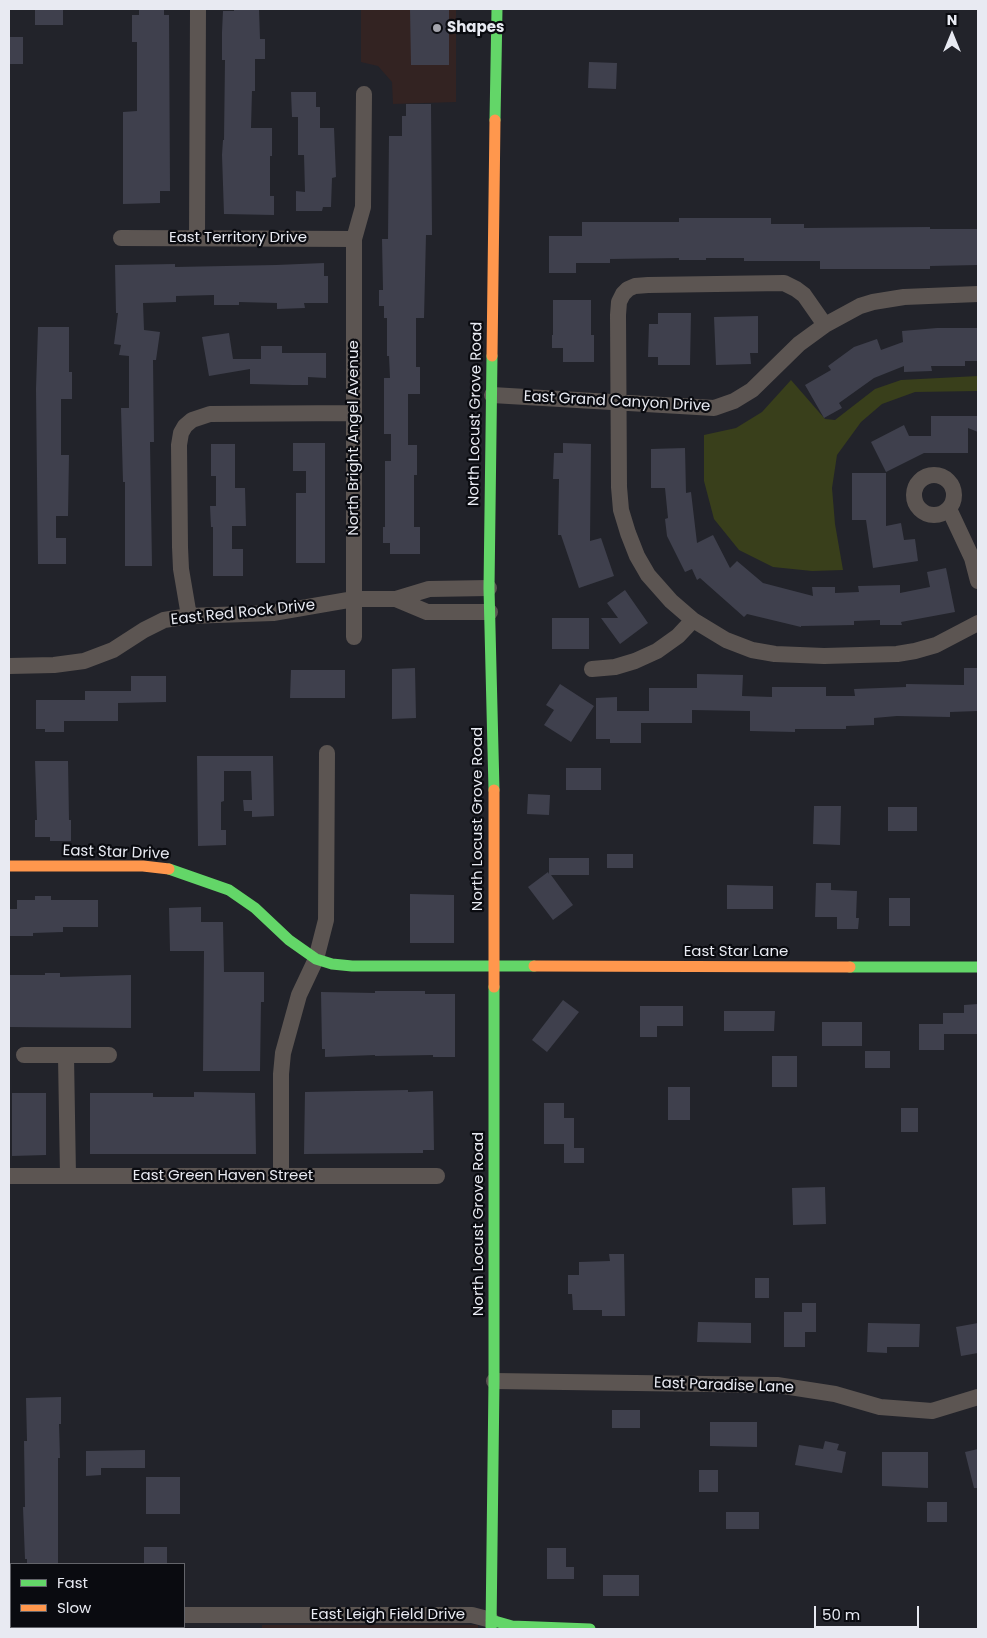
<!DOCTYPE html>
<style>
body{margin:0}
#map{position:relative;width:987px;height:1638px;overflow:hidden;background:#22232a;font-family:Poppins,sans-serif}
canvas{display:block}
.frame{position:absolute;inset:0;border:10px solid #e8eaf2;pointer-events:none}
.legend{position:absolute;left:10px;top:1563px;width:175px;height:65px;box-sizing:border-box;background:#0a0b10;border:1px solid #63646a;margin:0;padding:6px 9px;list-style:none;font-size:15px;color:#e8eaf2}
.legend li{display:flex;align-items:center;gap:10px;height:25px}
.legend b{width:25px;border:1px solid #63646a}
.north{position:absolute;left:927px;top:10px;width:50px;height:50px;-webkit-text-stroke:4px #0a0b10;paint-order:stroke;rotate:0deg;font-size:14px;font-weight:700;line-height:20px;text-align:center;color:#e8eaf2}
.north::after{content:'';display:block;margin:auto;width:18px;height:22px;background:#e8eaf2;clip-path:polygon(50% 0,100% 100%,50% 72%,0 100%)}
.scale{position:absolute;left:814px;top:1606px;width:105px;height:22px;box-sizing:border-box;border:2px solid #e8eaf2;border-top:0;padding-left:6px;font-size:15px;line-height:18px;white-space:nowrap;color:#e8eaf2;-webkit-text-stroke:4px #0a0b10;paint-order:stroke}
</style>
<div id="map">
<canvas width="987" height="1638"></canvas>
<div class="frame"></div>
<ul class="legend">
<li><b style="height:6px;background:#63d668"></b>Fast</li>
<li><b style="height:6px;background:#ff974d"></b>Slow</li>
</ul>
<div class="north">N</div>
<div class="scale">50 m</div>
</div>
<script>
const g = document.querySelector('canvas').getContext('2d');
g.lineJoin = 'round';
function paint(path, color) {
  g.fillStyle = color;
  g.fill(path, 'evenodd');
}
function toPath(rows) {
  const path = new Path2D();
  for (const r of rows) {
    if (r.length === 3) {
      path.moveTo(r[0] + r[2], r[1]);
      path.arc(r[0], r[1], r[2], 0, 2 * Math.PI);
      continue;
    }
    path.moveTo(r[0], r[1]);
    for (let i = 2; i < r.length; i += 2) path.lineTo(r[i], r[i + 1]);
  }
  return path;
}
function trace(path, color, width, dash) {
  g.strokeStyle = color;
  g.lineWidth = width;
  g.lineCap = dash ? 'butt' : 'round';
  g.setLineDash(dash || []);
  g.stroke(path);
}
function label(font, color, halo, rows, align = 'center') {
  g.font = font + ' Poppins,sans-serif';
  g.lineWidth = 4.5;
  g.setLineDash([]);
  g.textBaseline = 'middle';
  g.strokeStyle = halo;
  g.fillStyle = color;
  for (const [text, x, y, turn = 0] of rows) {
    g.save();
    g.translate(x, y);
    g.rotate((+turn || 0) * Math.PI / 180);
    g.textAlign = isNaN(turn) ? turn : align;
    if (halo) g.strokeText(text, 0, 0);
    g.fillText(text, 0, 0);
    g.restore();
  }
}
const commercial = toPath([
 [361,9,456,9,456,102,393,104,392,82,378,66,361,62],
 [262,1625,478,1625,478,1629,262,1629]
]);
const green = toPath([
 [978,376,978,391,915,392,882,404,861,422,837,455,832,488,835,524,843,570,812,571,773,567,739,550,714,519,704,481,704,435,736,428,762,412,791,380,825,419,835,420,875,389,901,380]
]);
const building = toPath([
 [35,9,63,9,63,25,35,25],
 [139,9,164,9,164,15,169,15,170,191,160,191,160,203,123,204,123,112,137,111,137,42,132,42,132,15,139,15],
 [234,9,259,9,260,39,265,39,265,59,255,59,255,91,252,91,251,128,272,128,272,156,270,156,270,196,274,196,274,215,224,214,222,155,223,140,224,140,225,60,222,60,222,32,223,11,234,11],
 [410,9,449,9,449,65,411,65],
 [9,37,23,37,23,64,9,64],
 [589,62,617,63,616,89,588,88],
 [291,92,316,92,316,107,320,107,320,128,334,128,336,177,332,178,331,207,323,207,322,211,296,211,296,191,305,192,304,155,298,155,298,117,292,117],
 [406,104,431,104,432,235,426,235,424,318,416,318,416,367,420,367,420,394,408,394,408,445,417,445,417,475,414,475,414,527,420,527,420,554,390,554,390,543,383,543,383,527,385,527,385,461,391,461,391,434,384,434,384,378,390,378,389,356,387,356,387,318,384,318,384,306,379,306,379,290,383,290,382,239,388,239,389,136,402,136,402,116,406,116],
 [679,218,771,218,771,224,804,224,804,228,930,227,930,229,978,229,978,265,930,266,930,269,820,269,820,261,744,261,744,258,706,258,706,260,679,260,679,258,610,259,610,263,576,263,576,273,549,273,549,236,582,236,582,222,679,222],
 [324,263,324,276,328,276,328,303,304,303,305,308,277,309,277,303,239,302,239,305,214,305,214,295,176,296,176,302,143,303,144,330,160,332,156,360,153,360,154,442,150,442,152,566,125,566,125,482,123,482,121,408,129,408,129,356,119,355,121,345,114,344,118,313,116,313,115,265,175,264,175,267,276,265],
 [553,300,591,300,591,335,594,335,594,362,563,362,563,348,552,348,552,335,553,335],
 [658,313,691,313,690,365,658,365,658,357,648,357,649,324,658,324],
 [758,316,758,353,750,353,751,364,716,365,714,317],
 [38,327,69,327,69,372,72,372,72,399,61,399,61,455,69,455,68,516,56,516,56,538,66,538,66,564,38,564,36,389],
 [937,328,978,328,978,361,965,361,965,366,931,366,932,371,904,372,904,366,874,378,839,403,842,408,824,418,805,385,831,370,828,366,854,347,877,339,881,350,903,342,902,331],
 [229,333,233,359,261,359,261,346,282,346,282,353,326,353,326,378,308,377,308,385,292,385,250,384,250,369,209,376,202,337],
 [931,416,978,416,978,432,968,428,968,453,924,453,886,472,871,442,904,425,909,436,931,436],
 [293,443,325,443,325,563,296,563,296,493,306,493,306,471,293,471],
 [563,443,591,444,590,541,601,538,614,576,579,588,561,535,558,535,559,479,553,479,554,453,563,453],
 [211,444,235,444,235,488,245,488,246,526,232,526,232,549,243,549,243,576,213,576,213,527,211,527,210,506,216,506,216,476,211,476],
 [685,448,686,493,691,492,697,543,713,535,730,568,737,561,763,583,813,596,812,587,835,587,835,593,859,592,858,586,900,585,900,593,930,587,927,572,946,568,955,612,901,622,902,625,880,625,880,620,854,621,854,625,801,626,801,627,747,614,744,617,700,578,697,580,692,569,685,572,667,536,665,519,668,518,665,488,651,488,651,449],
 [852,473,886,473,886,526,901,523,904,540,915,539,918,561,873,568,866,520,852,520],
 [625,590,648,623,620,644,601,618,618,618,607,603],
 [552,618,589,618,589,649,552,649],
 [415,668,416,718,392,719,392,669],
 [964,668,978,668,978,711,950,712,950,717,897,716,874,718,874,725,846,726,846,729,795,729,795,732,750,731,750,711,692,710,692,723,641,723,641,743,610,743,610,739,596,739,596,698,617,697,617,711,649,711,649,688,697,688,697,674,743,675,742,696,772,697,772,687,826,687,826,696,855,696,854,689,906,687,906,684,964,685],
 [291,670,345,670,345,698,290,698],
 [131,676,166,676,166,702,118,703,118,721,64,721,64,732,45,732,45,729,36,729,36,700,85,700,85,691,131,691],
 [560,684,594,706,571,742,544,725,554,710,546,705],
 [197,756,273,756,274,816,252,817,252,811,244,811,243,800,252,800,251,771,224,771,224,801,221,802,221,830,226,830,226,845,198,846],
 [35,761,68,761,69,820,71,820,71,841,50,841,50,837,35,837,35,820,37,820],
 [566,768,601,768,601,790,566,790],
 [528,794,550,795,549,815,527,814],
 [814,806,841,806,840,845,813,844],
 [888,807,917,807,917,831,888,831],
 [607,854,633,854,633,868,607,868],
 [549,858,589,858,589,875,551,875,573,905,553,920,528,887,548,872,549,874],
 [816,883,831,883,831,890,857,891,856,918,859,918,858,929,837,929,837,917,815,917],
 [727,885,773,886,773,909,727,909],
 [410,894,454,895,454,943,410,943],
 [35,896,51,896,51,900,98,900,98,927,63,927,63,932,33,933,33,936,9,936,9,909,17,909,17,900,35,900],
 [889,898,910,898,910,926,889,926],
 [201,907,201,922,223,922,224,972,264,972,264,1002,261,1002,260,1071,203,1071,204,951,170,951,169,908],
 [45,973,60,973,60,977,131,975,131,1028,9,1027,9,975,45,975],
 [375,991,425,991,425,994,455,994,455,1057,433,1057,433,1055,375,1056,375,1055,325,1057,325,1049,322,1049,321,992,375,993],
 [563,1000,579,1012,547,1052,532,1040],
 [978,1004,978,1034,944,1034,944,1050,919,1050,919,1024,943,1024,943,1013,964,1013,964,1005],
 [640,1006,683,1006,683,1026,657,1026,657,1037,640,1037],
 [724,1011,775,1011,774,1031,724,1031],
 [822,1022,862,1022,862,1046,822,1046],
 [865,1051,890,1051,890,1068,865,1068],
 [772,1056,797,1056,797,1087,772,1087],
 [668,1087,690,1087,690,1120,668,1120],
 [408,1090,408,1092,433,1091,434,1150,423,1150,423,1153,304,1154,305,1092],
 [194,1092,255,1093,256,1154,90,1154,90,1093,153,1093,153,1097,194,1097],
 [12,1093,46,1093,46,1155,12,1156],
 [544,1103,564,1103,564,1118,574,1118,574,1148,584,1148,584,1163,564,1163,564,1144,544,1144],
 [901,1108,918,1108,918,1132,901,1132],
 [825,1187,826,1224,793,1225,792,1188],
 [609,1254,624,1254,625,1316,602,1316,602,1310,573,1310,572,1294,568,1294,568,1275,579,1275,579,1262,610,1261],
 [755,1278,769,1278,769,1298,755,1298],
 [802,1303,816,1303,816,1332,805,1332,805,1347,784,1347,784,1312,802,1312],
 [698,1322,751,1323,751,1343,697,1342],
 [868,1323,920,1324,919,1347,887,1347,887,1353,867,1352],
 [978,1323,978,1353,961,1356,956,1327],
 [61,1397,61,1424,59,1424,60,1458,58,1458,58,1564,27,1564,27,1559,25,1559,23,1507,25,1507,24,1441,27,1441,26,1398],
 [612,1410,640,1410,640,1428,612,1428],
 [710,1422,757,1422,757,1447,710,1446],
 [825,1441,839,1444,837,1450,846,1452,842,1473,795,1465,799,1445,823,1449],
 [978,1449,978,1488,974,1488,965,1452],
 [145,1450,145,1468,101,1468,101,1475,86,1476,86,1451],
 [882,1452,928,1452,928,1488,882,1486],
 [699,1470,718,1470,718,1492,699,1492],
 [146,1477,180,1477,180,1514,146,1514],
 [927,1502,947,1502,947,1522,927,1522],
 [726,1512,759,1512,759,1529,726,1529],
 [144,1547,167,1547,167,1564,144,1564],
 [547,1548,566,1548,566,1567,574,1567,574,1579,547,1579],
 [603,1575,639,1575,639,1596,603,1596]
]);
const street = toPath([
 [121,238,354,239],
 [197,238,198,9],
 [492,395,714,408,734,401,752,390,799,344,825,325,860,306,873,302,904,297,978,294],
 [934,495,20],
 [949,509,972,558,978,581],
 [396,599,427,612,490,612],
 [189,616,181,569,180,547,179,445,181,433,185,426,192,420,210,414,354,413],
 [693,620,671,601,648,575,637,556,628,533,621,510,619,487,618,315,619,302,623,294,628,289,635,286,648,285,784,283,796,289,804,295,825,325],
 [354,637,354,239,363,207,364,94],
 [9,666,54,665,84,661,113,650,144,630,164,620,189,616,273,613,354,599,396,599,429,589,489,588],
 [592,669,615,667,635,661,657,651,678,636,693,620,726,640,752,650,775,654,824,656,897,654,915,651,936,645,978,623],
 [24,1055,109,1055],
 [66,1056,68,1176],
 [9,1176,437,1176],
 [281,1176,281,1074,283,1053,299,995,316,959,326,920,327,753],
 [494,1381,777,1385,835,1394,880,1407,932,1411,978,1397],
 [184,1615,472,1615,491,1620],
 [9,1616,11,1616],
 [177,1627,177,1629]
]);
const fast = toPath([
 [495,120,497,9],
 [492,356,489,588,494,790],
 [169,869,229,890,255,908,289,940,316,959,332,964,352,966,534,966],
 [850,967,978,967],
 [491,1620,512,1626,590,1629],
 [491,1629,494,1381,494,987]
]);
const slow = toPath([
 [492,356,495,120],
 [494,790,494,987],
 [9,866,143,866,169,869],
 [534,966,850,967]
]);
const markers = [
 [437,28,5,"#a3a4ac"]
];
const poiNames = [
 ["Shapes",447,28]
];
const streetNames = [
 ["East Territory Drive",238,238],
 ["East Grand Canyon Drive",617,402,3],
 ["North Locust Grove Road",476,414,-89],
 ["North Bright Angel Avenue",354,438,-90],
 ["East Red Rock Drive",243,613,-6],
 ["North Locust Grove Road",478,819,-90],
 ["East Star Drive",116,853,2],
 ["East Star Lane",736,952],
 ["East Green Haven Street",223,1176],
 ["North Locust Grove Road",479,1224,-90],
 ["East Paradise Lane",724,1386,2],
 ["East Leigh Field Drive",388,1615]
];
paint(commercial, '#332322');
paint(green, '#393f1b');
paint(building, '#3f404d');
trace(street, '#5c5552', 16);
trace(fast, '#63d668', 11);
trace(slow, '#ff974d', 11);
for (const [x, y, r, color] of markers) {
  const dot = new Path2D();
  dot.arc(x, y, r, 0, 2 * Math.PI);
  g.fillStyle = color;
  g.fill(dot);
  trace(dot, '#0a0b10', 2);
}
label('bold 15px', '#e8eaf2', '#0a0b10', poiNames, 'left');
label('15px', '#e8eaf2', '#0a0b10', streetNames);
</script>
